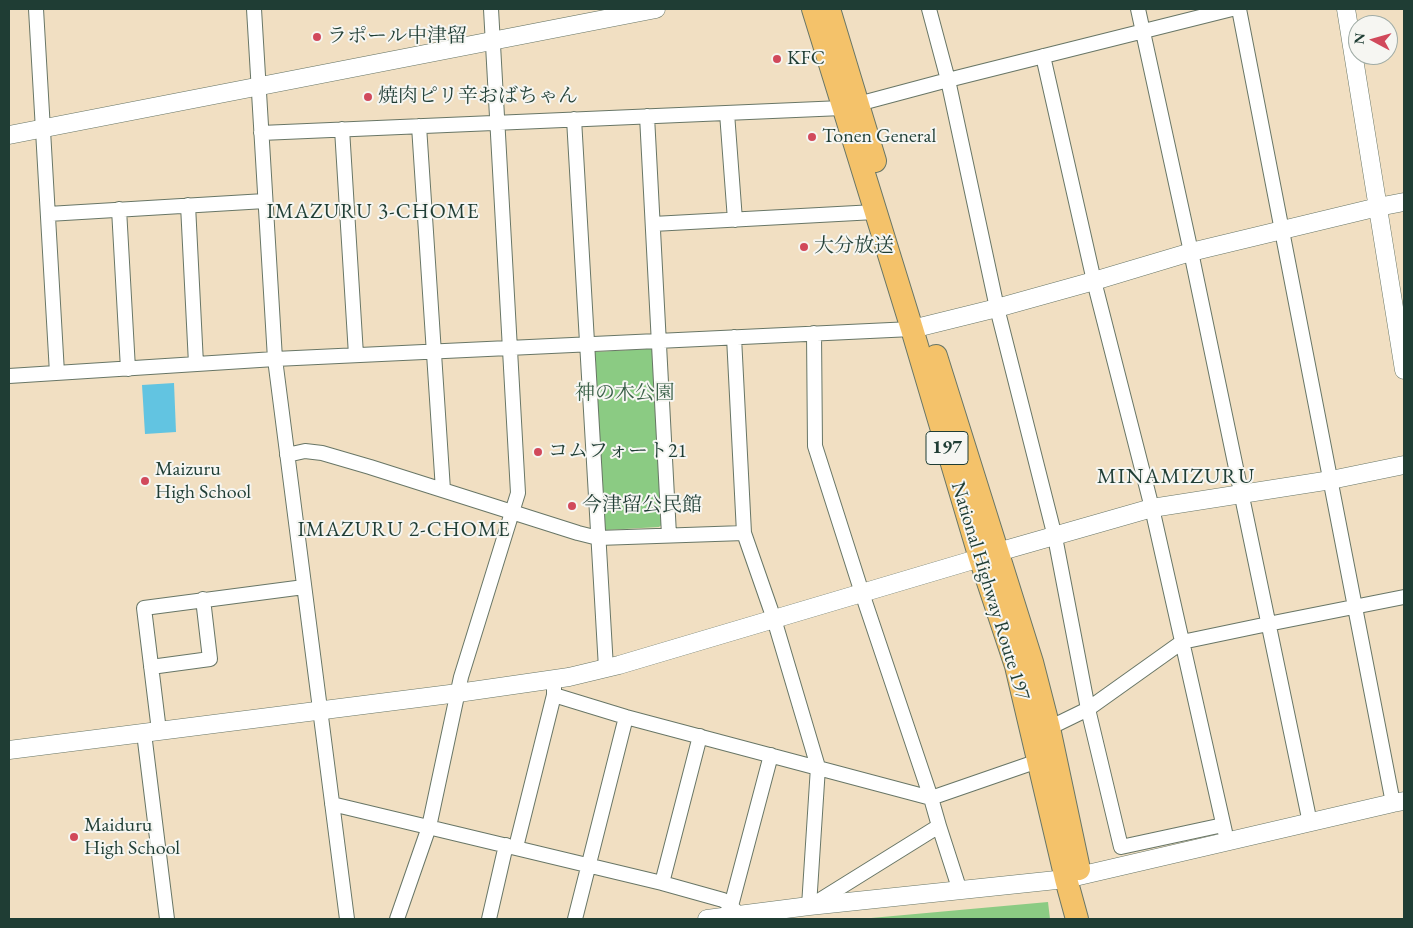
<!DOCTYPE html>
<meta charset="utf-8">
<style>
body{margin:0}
#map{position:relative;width:1413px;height:928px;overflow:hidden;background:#f1dfc2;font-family:"EB Garamond",serif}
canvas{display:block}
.frame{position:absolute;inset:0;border:10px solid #1f3d34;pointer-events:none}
.north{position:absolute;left:1348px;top:15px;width:50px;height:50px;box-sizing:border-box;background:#f6f6f2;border:1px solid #a0aca6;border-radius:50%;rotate:276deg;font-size:14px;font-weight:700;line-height:20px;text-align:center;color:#1f3d34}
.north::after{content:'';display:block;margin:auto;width:18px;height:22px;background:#d1495b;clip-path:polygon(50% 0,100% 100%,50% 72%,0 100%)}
</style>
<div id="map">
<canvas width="1413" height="928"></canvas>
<div class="frame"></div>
<div class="north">N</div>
</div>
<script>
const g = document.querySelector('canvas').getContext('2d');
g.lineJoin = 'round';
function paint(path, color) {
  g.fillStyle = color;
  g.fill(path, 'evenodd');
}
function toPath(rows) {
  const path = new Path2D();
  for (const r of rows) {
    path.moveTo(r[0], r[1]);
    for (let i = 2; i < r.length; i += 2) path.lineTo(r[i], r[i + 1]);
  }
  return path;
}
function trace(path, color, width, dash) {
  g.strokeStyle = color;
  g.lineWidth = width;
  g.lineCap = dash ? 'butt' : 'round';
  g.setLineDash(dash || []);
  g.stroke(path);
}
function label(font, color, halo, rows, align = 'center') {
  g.font = font + ' "EB Garamond","Noto Serif JP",serif';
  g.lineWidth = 4;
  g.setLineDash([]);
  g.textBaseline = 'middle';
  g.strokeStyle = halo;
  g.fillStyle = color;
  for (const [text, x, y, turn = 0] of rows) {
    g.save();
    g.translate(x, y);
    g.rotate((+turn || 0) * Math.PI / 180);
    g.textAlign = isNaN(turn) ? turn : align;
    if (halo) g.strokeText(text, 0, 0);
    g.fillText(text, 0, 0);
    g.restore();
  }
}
const green = toPath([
 [647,349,651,349,655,355,664,523,659,527,606,530,602,526,591,356,595,352],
 [1048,902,1050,919,860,919]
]);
const water = toPath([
 [174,383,176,432,145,434,142,385]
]);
const minor = toPath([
 [36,9,57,373],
 [254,9,275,359,347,919],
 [929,9,948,80,997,308,1055,537,1088,709,1121,847,1223,825],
 [1138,9,1191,252,1310,823],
 [1239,9,1393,803],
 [1043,56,1094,281,1152,508,1225,832],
 [858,104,948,80,1232,9],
 [727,113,735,220],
 [647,116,669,535],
 [574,119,606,668],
 [419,126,443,490],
 [342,129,356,355],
 [261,133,842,108],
 [188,205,196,364],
 [119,209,128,369],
 [48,214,265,201],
 [653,224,875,212],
 [734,337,744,533,774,619,818,767,809,906],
 [9,376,275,359,912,329],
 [287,455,305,451,322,453,370,467,578,533,598,538,744,533],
 [151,667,210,659,203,599],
 [554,695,626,717,931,798,1038,761],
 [1049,728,1088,709,1182,642,1268,624,1404,597],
 [159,731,144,608,304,587],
 [144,733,167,919],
 [332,804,662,883,723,900,731,906,739,915],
 [939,826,960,891],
 [516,847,554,695,554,686],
 [662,883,700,736],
 [812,905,939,826,931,798,862,593,815,446,814,333],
 [731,906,771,755],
 [397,919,429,827,461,677,518,493,491,9],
 [489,919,506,845],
 [575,919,626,717]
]);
const tertiary = toPath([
 [1346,9,1404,370],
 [9,135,656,9],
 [912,329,997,308,1094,281,1191,252,1378,207,1404,202],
 [9,750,458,693,569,677,619,665,980,558,998,552,1152,508,1331,480,1404,465],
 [707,919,809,906,1066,879,1393,803,1404,801]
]);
const trunk = toPath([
 [813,9,912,329,980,558,1016,666,1066,879,1077,919],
 [829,9,875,161],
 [936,356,1032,662,1049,728,1079,869]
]);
const markers = [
 [317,37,5,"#d1495b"],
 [777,59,5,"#d1495b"],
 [368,97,5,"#d1495b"],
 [812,137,5,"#d1495b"],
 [804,247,5,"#d1495b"],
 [538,452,5,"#d1495b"],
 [145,481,5,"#d1495b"],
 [572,506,5,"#d1495b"],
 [74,837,5,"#d1495b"]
];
const shields = [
 [947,448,42]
];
const shieldNames = [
 ["197",947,448]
];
const poiNames = [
 ["ラポール中津留",327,37],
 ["KFC",787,59],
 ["焼肉ピリ辛おばちゃん",378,97],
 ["Tonen General",822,137],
 ["大分放送",814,247],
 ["コムフォート21",548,452],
 ["Maizuru",155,470],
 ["High School",155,493],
 ["今津留公民館",582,506],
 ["Maiduru",84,826],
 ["High School",84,849]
];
const parkNames = [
 ["神の木公園",625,394]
];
const streetNames = [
 ["National Highway Route 197",990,591,73]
];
const neighbourhoodNames = [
 ["IMAZURU 3-CHOME",373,212],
 ["IMAZURU 2-CHOME",404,530]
];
const quarterNames = [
 ["MINAMIZURU",1176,477]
];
paint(green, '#8bcb83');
paint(water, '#62c4e1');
trace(minor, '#687666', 16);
trace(tertiary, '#687666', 19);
trace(trunk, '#687666', 24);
trace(minor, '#fff', 14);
trace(tertiary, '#fff', 18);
trace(trunk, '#f4c26a', 22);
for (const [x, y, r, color] of markers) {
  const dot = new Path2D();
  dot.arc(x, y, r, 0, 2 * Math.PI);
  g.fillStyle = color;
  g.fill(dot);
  trace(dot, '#f6f6f2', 2);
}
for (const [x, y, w] of shields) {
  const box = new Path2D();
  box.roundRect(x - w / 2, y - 16.5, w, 33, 4);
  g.fillStyle = '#f6f6f2';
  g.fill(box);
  trace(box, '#1f3d34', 1);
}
label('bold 19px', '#1f3d34', null, shieldNames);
label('20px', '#1f3d34', '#f6f6f2', poiNames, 'left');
label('20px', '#3a6048', '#f6f6f2', parkNames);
label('20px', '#1f3d34', '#f6f6f2', streetNames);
g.letterSpacing = '1px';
label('21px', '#1f3d34', '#f6f6f2', neighbourhoodNames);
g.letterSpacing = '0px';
g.letterSpacing = '1px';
label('22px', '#1f3d34', '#f6f6f2', quarterNames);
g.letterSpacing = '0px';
</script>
